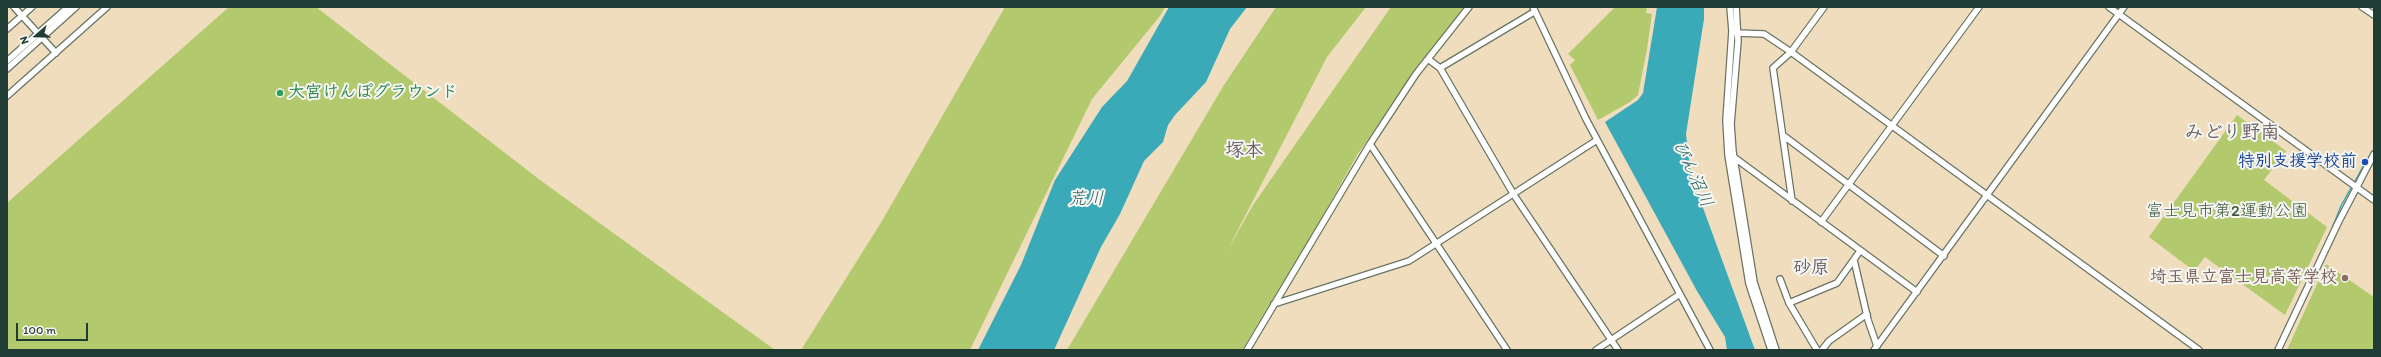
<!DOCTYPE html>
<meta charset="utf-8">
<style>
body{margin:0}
#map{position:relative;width:2381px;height:357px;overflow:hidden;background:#efddbd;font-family:Itim,sans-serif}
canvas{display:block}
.frame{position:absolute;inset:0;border:8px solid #1f3d34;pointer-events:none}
.north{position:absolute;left:16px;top:16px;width:40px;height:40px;-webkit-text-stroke:3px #f6f6f2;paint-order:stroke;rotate:250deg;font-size:11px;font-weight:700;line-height:16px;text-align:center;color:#1f3d34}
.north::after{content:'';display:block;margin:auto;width:14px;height:18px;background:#1f3d34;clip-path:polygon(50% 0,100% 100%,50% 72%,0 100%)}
.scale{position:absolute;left:16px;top:323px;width:72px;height:18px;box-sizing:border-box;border:2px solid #1f3d34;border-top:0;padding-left:5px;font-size:12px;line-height:14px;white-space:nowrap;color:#1f3d34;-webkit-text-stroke:3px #f6f6f2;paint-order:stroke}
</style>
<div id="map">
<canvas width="2381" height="357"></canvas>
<div class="frame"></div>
<div class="north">N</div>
<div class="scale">100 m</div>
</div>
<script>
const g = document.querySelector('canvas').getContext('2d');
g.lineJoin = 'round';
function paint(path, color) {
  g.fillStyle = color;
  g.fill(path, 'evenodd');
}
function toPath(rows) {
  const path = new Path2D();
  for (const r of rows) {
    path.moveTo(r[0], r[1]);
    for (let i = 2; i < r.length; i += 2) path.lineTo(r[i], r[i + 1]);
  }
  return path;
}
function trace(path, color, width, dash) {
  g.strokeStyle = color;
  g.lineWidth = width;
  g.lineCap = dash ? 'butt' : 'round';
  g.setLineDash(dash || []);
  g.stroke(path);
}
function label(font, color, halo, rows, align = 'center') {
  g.font = font + ' Itim,"Klee One",sans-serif';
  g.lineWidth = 4;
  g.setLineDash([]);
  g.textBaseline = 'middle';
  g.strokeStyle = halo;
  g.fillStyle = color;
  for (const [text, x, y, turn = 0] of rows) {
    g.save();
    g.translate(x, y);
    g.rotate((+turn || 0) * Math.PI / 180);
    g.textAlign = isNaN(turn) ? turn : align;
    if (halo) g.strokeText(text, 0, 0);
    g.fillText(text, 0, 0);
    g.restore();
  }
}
const green = toPath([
 [229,7,316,7,540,180,775,350,7,350,7,203],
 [1005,7,1165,7,1160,16,1092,99,970,350,801,350,882,221],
 [1276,7,1366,7,1327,57,1227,251,1253,205,1391,7,1465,7,1405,85,1356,157,1314,231,1242,350,1067,350,1224,85],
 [1615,7,1650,7,1647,8,1646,13,1652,14,1647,49,1638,95,1630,102,1598,120,1570,65,1575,60,1568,54],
 [2237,115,2286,151,2264,180,2327,227,2285,315,2205,257,2194,271,2149,237],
 [2326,264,2374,297,2374,350,2287,350]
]);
const water = toPath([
 [1169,7,1247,7,1230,29,1206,82,1175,115,1168,125,1163,142,1144,161,1120,214,1101,247,1054,350,978,350,1021,265,1055,180,1102,107,1127,81],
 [1657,7,1704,7,1704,19,1686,134,1691,175,1755,350,1727,350,1725,337,1697,291,1605,122,1638,100,1643,93]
]);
const stream = toPath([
 [7,65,13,59],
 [2354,183,2366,161,2374,151],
 [2334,228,2333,226,2341,206,2352,186],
 [2305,300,2336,231],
 [2281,350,2283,345]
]);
const minor = toPath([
 [14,7,56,53],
 [1533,7,1586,119,1710,350],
 [1730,7,1732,31,1726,120,1728,155,1749,284,1771,350],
 [1736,7,1738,41,1731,124,1733,152,1754,282,1776,350],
 [2109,7,2374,200],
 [2362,7,2374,15],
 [7,29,32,7],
 [1737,33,1764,34,1791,52,2199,350],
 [1428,59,1440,68,1514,195,1618,350],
 [7,61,68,7],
 [1440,68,1534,12],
 [7,69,76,7],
 [7,96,107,7],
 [1784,136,1944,256],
 [1370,144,1507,350],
 [1735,158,1917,292],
 [1792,201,1773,68,1791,52,1824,7],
 [1821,222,1979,7],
 [1854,260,1868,320,1877,346],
 [1780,279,1789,303,1817,350],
 [1789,303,1837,283,1860,251],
 [1274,304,1409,261,1597,140],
 [1247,350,1370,144,1416,74,1469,7],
 [1596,350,1680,294],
 [1822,350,1829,341,1867,314],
 [1874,350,2124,7],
 [2278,350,2338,223,2374,154]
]);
const markers = [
 [280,93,4,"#2e9e5b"],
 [2365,162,4,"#1a4fb4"],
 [2345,278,4,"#8d6e63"]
];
const leisureNames = [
 ["大宮けんぽグラウンド",288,93]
];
const transitNames = [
 ["特別支援学校前",2357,162]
];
const parkNames = [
 ["富士見市第2運動公園",2227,212]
];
const educationNames = [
 ["埼玉県立富士見高等学校",2337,278]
];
const waterNames = [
 ["びん沼川",1692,174,65],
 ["荒川",1086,199]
];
const neighbourhoodNames = [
 ["砂原",1811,268]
];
const quarterNames = [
 ["みどり野南",2232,133],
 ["塚本",1244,151]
];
paint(green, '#b3c96d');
paint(water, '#3baab8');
trace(stream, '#3baab8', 1.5);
trace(minor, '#687564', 8);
trace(minor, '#fff', 5.5);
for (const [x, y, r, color] of markers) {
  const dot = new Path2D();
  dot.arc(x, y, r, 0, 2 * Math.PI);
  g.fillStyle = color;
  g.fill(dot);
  trace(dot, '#f6f6f2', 1.5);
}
label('bold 17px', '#27864d', '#f6f6f2', leisureNames, 'left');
label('bold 17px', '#164399', '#f6f6f2', transitNames, 'right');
label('17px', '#3d593f', '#f6f6f2', parkNames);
label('bold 17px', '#785e54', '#f6f6f2', educationNames, 'right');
label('italic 18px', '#275e5c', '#f6f6f2', waterNames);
label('bold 18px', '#695e64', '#f6f6f2', neighbourhoodNames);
label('bold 19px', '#695e64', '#f6f6f2', quarterNames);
</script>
